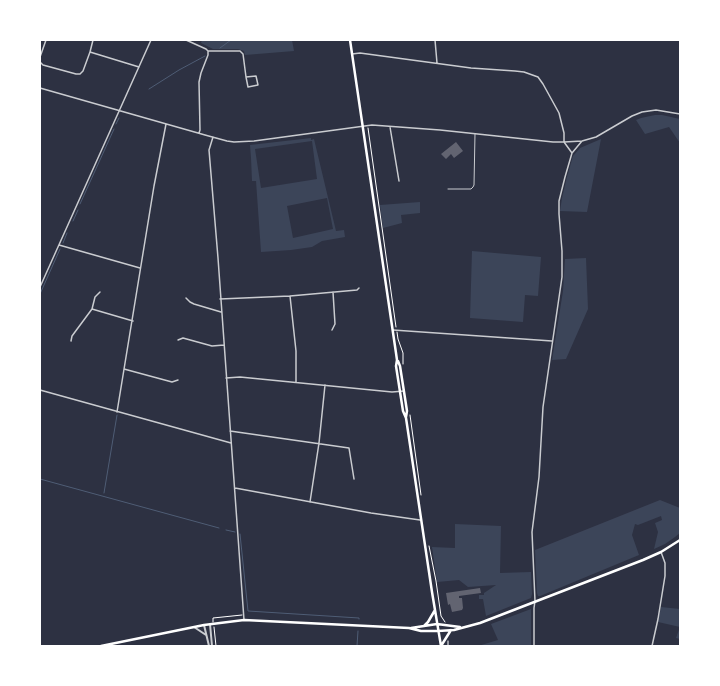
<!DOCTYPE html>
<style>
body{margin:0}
#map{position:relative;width:720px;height:686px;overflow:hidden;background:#2d3142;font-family:"PT Sans Narrow",sans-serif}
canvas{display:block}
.frame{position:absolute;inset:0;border:41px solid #fff;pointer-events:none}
</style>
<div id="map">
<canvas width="720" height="686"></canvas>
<div class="frame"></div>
</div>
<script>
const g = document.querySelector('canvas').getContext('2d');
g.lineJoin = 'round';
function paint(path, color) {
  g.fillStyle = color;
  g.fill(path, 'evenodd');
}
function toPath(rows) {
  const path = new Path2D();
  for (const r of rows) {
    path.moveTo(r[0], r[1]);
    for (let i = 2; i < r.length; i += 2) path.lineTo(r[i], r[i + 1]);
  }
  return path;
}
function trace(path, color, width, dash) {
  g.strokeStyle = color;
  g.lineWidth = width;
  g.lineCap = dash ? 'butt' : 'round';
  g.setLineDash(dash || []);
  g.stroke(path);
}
const green = toPath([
 [202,40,292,40,294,51,245,55,244,51,238,49,213,49,201,43],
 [655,115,662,115,680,119,680,143,669,127,645,134,636,120,641,118],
 [311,138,311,140,314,139,336,231,344,230,345,237,322,241,312,247,291,250,261,252,256,181,252,181,251,158,250,145],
 [312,141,317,179,261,188,255,149],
 [327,198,333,229,293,238,287,206],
 [601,139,587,212,560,211,562,198,567,177,573,156,580,148],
 [420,202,420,213,401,215,402,223,383,228,380,205],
 [472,251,541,257,538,296,525,295,523,322,470,318],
 [586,258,588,309,566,359,552,360,563,291,565,259],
 [660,500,680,508,680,533,675,537,665,544,654,549,658,532,655,523,662,520,661,516,638,525,635,524,632,535,639,555,540,596,538,596,537,593,535,550],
 [455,524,501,526,500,573,531,572,532,594,531,598,486,616,483,599,479,599,479,595,484,595,484,593,496,585,468,587,459,580,437,582,432,547,455,548],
 [661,607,680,609,680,639,676,638,680,627,658,622],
 [531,609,531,646,478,646,498,640,491,624]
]);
const stream = toPath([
 [220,48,231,40],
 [149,89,179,70,205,56],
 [116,124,119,118],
 [80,204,114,129],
 [73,221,78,210],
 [63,243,67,233],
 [40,294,60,249],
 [40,479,219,528],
 [104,493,117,415],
 [226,530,235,532],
 [240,534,248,611,359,618,359,619],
 [357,646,358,631]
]);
const building = toPath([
 [456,142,463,151,454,158,451,154,446,159,441,154],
 [480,588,481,593,459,596,459,598,462,598,463,608,462,610,452,612,450,604,448,605,446,593]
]);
const path = toPath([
 [368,128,396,327],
 [397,332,398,339,403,353,403,364],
 [410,415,421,495],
 [429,546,436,581,441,616,445,622],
 [213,622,213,618,242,615],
 [214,627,216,646],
 [448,646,448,641]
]);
const service = toPath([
 [448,189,471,189,473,187,474,185,475,134]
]);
const minor = toPath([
 [93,40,90,52,139,67],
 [186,40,206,49,208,51,208,55,201,73,199,82,200,130,199,133],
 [435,40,437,63],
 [208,51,240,51,243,54,246,77,248,87,258,85,256,76,246,77],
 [352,54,360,53,471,68,515,71,524,72,538,77,543,84,559,113,564,133,564,142,572,153,565,177,559,201,559,214,562,251,562,277,543,407,539,477,532,532,535,601,534,608,534,646],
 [40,57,46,40],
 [40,59,40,62,43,65,76,74,80,74,83,71,90,52],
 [40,88,205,135,227,141,234,142,254,141,372,125,440,130,553,142,564,142,582,141,596,137,632,116,642,112,656,110,680,114],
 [390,127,399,181],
 [213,137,209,150,218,258,244,620],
 [572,153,582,141],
 [59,245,140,268],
 [40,287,151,40],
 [100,292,95,297,92,309,133,321],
 [290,296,296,351,296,382],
 [186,298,190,302,194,304,221,312],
 [220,299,290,296,357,290,359,288],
 [332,330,335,324,333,292],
 [393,330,552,341],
 [178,340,183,338,212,346,224,345],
 [71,341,72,336,92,309],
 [124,369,172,382,178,380],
 [226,378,240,377,392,392,404,391],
 [40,390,231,443],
 [117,412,154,186,166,124],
 [230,431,349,448,354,479],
 [235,488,371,513,420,520],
 [310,502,319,443,325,385],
 [652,646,658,619,665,576,665,563,661,552]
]);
const tertiary = toPath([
 [210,624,212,646],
 [204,625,209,646],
 [194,627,206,635]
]);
const primary = toPath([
 [350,40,396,353,397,360,396,366,403,411,406,418,432,592,441,646],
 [398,361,400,366,407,411,406,417],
 [424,626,428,622,435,610],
 [411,628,437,624,460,627],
 [101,646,204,625,244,620,409,628,421,631,438,631,454,630,480,623,643,560,661,552,680,540],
 [441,646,451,630]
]);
paint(green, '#3c4559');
trace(stream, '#4f5d75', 1);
paint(building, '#626471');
trace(path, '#fff', 1);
trace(service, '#caccd0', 1);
trace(minor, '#caccd0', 1.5);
trace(tertiary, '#caccd0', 2);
trace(primary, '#fff', 2.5);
</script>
